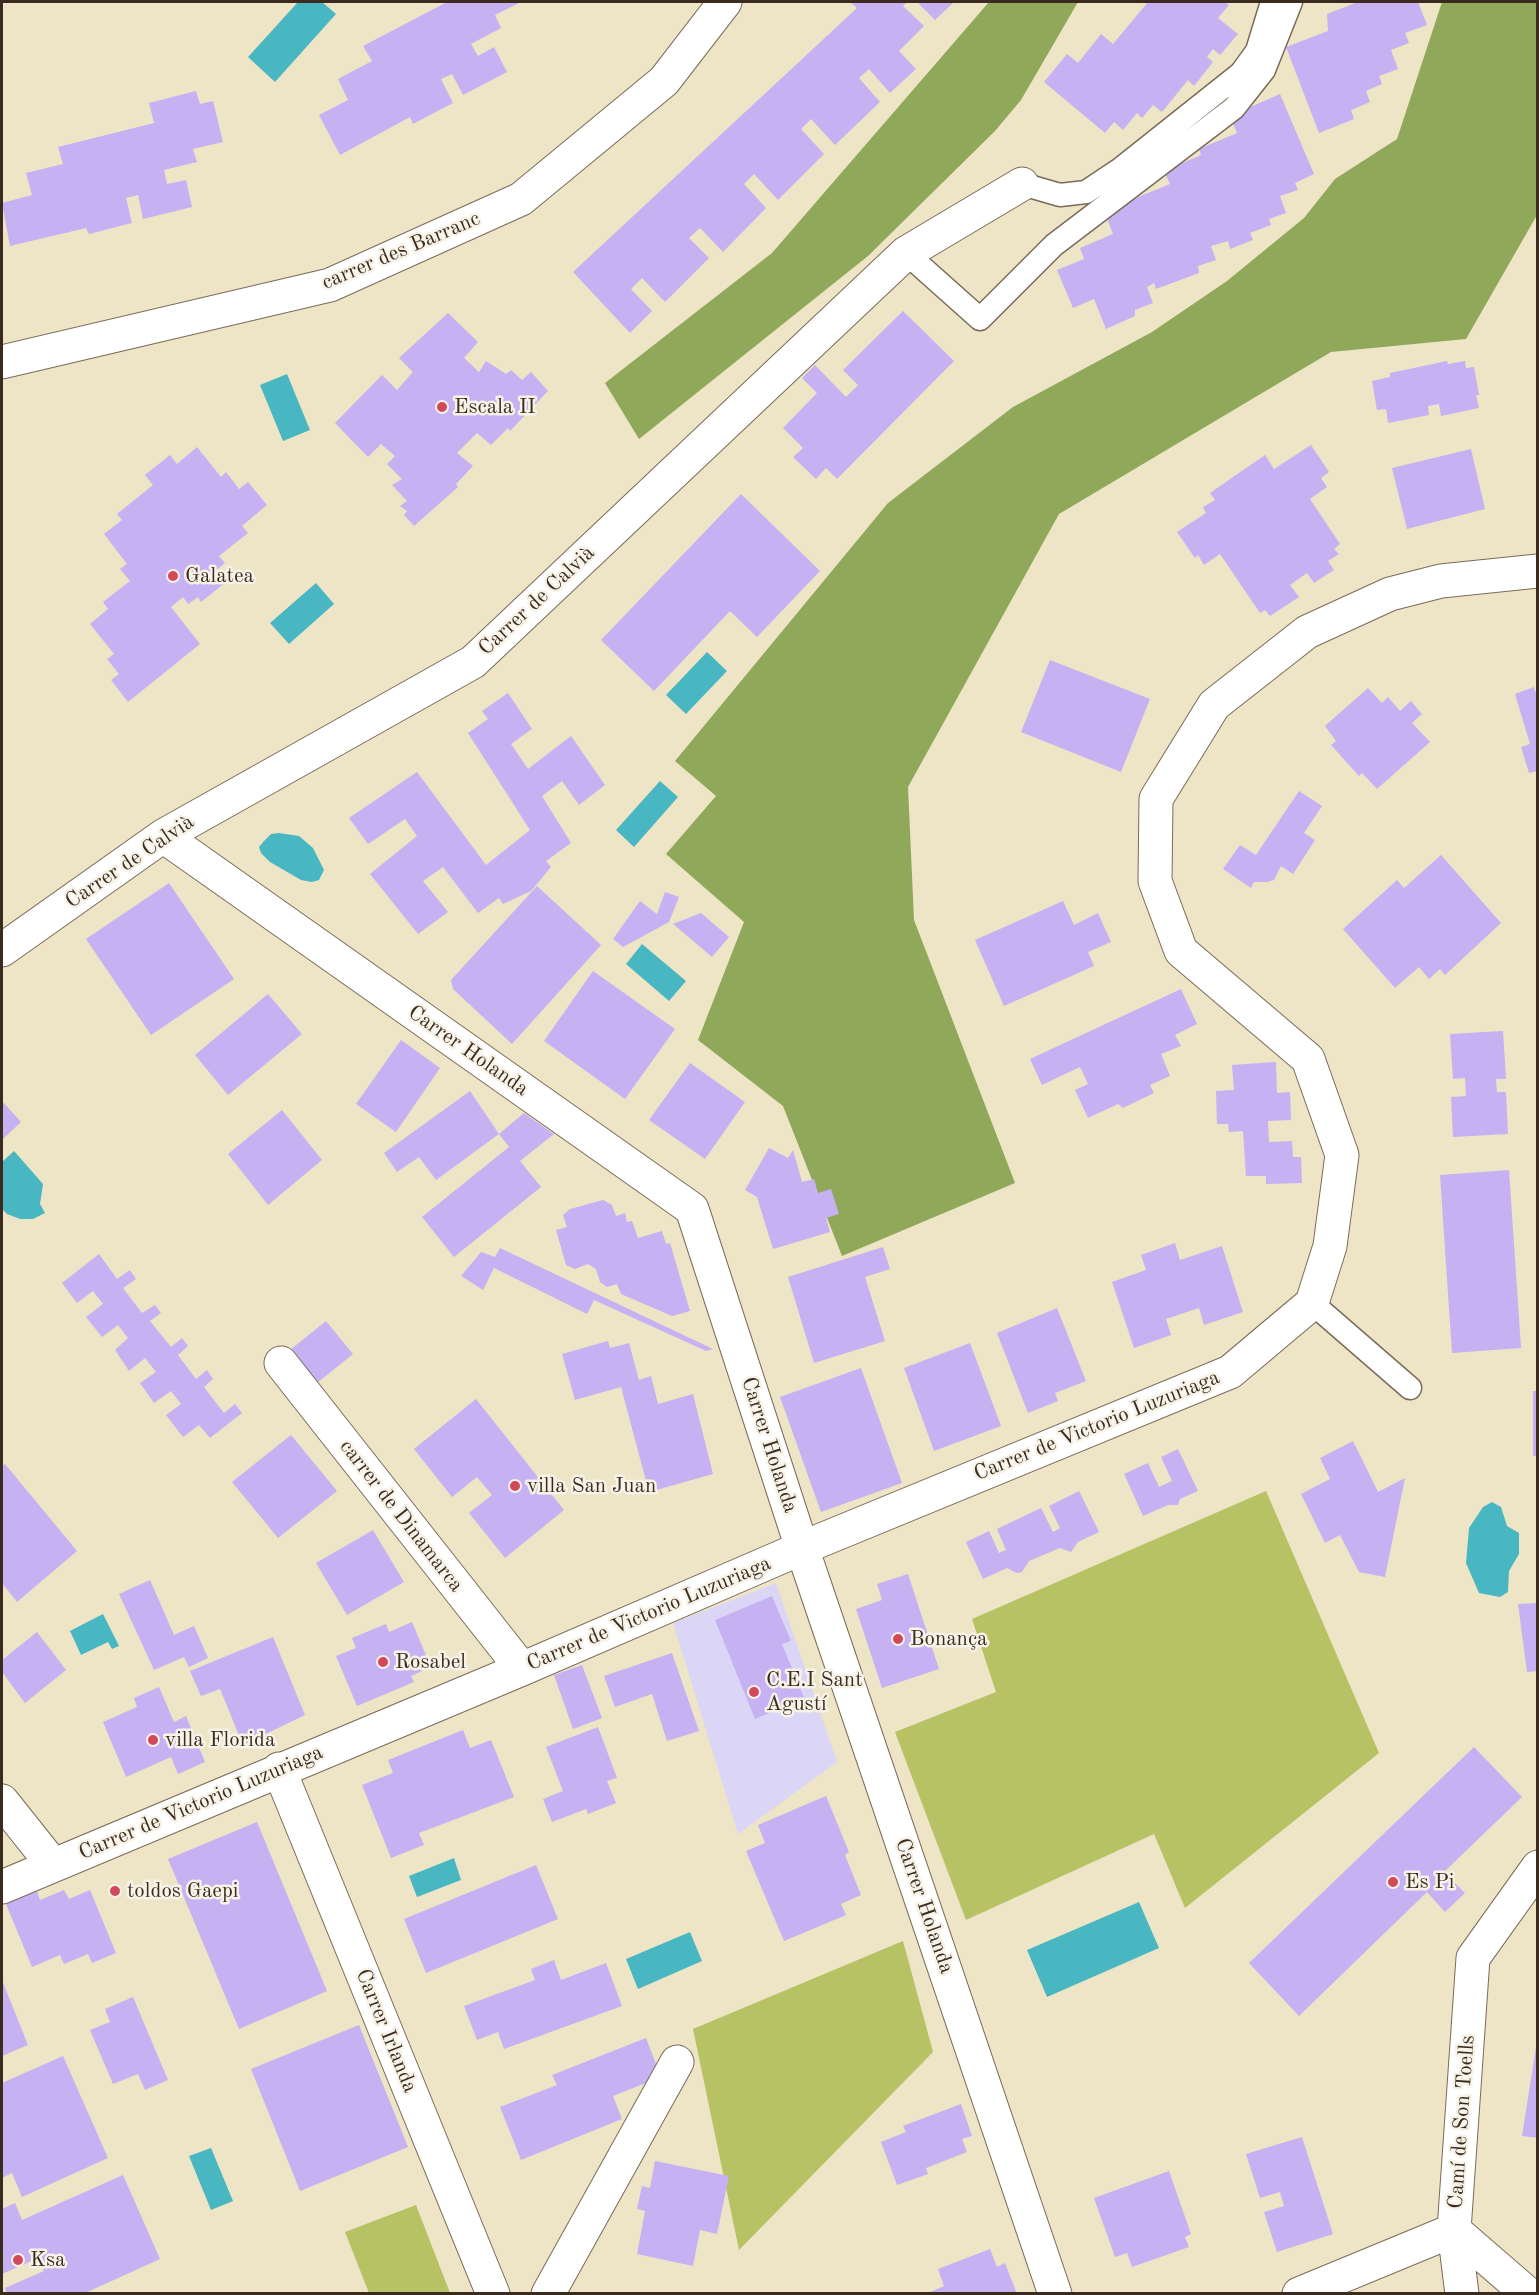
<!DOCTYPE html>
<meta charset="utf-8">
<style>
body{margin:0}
#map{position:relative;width:1539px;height:2295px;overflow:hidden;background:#eee4c6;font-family:"Old Standard TT",serif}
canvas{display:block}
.frame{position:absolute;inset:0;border:3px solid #3b2a1e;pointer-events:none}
</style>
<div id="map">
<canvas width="1539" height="2295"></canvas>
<div class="frame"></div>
</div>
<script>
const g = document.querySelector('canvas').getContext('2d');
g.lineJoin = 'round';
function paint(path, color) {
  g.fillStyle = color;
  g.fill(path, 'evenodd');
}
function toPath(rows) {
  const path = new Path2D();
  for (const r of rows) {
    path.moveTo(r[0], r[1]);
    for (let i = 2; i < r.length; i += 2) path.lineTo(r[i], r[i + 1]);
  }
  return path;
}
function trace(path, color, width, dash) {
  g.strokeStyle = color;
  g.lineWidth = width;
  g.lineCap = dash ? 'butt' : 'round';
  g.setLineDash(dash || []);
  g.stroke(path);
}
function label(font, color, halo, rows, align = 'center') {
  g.font = font + ' "Old Standard TT",serif';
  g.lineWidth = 5;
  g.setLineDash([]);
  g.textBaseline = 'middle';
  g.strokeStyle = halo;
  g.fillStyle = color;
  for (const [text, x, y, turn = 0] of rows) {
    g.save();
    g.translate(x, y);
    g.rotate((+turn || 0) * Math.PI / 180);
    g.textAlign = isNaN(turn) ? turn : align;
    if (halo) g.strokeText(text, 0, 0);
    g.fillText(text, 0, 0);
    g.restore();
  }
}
const built = toPath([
 [776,1583,837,1762,738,1834,673,1623]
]);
const green = toPath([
 [1266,1491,1379,1753,1185,1908,1154,1834,966,1920,895,1732,996,1692,972,1619],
 [903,1941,933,2052,739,2250,693,2029],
 [416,2205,450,2293,369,2293,345,2232]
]);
const forest = toPath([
 [989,2,1078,2,1021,100,995,131,868,256,639,439,605,383,772,253],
 [1442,2,1537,2,1537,215,1466,339,1331,352,1059,514,908,787,914,920,1015,1183,842,1256,783,1106,698,1040,744,922,666,854,716,796,675,761,888,503,1013,407,1152,332,1227,281,1304,218,1335,179,1397,139]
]);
const water = toPath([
 [298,2,322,2,336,14,275,82,248,57],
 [287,374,310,430,283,441,260,385],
 [316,583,334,604,289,644,270,623],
 [707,652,727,671,686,714,666,695],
 [660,781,678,797,634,847,616,830],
 [279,833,299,836,313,848,324,870,319,880,312,882,301,880,270,862,261,853,259,847,264,841,271,834],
 [642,944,686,981,669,1001,626,964],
 [14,1151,43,1184,40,1204,45,1213,33,1219,20,1219,7,1214,2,1209,2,1162],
 [1492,1502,1501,1507,1507,1526,1519,1533,1519,1554,1509,1571,1508,1592,1500,1597,1479,1593,1466,1563,1469,1528,1483,1507],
 [103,1614,119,1646,112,1649,108,1642,81,1655,70,1631],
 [454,1858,461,1880,417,1897,409,1876],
 [1139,1902,1159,1948,1047,1997,1027,1950],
 [690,1932,702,1961,638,1989,626,1959],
 [211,2148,233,2201,211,2210,189,2156]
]);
const building = toPath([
 [447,2,521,2,495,15,501,28,471,44,478,56,494,47,507,72,463,95,452,74,441,79,453,103,413,124,410,117,340,155,319,115,348,100,338,79,372,61,363,46],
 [850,2,907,2,903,6,924,26,899,51,916,69,890,93,869,69,859,78,880,102,835,145,811,119,801,129,824,154,778,200,754,174,744,184,766,208,723,252,700,228,689,238,709,258,665,302,642,278,631,289,652,311,630,333,573,272,857,8],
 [917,2,954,2,935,20],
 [1148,2,1225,2,1229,5,1218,18,1238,34,1220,55,1213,49,1207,57,1213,62,1194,86,1188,80,1162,112,1153,105,1142,118,1137,113,1123,130,1114,122,1105,133,1044,82,1067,54,1078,63,1101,34,1113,44],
 [1358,2,1418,2,1427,25,1405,33,1409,43,1391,50,1398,69,1379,76,1382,84,1366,91,1370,102,1351,110,1354,119,1319,133,1286,47,1328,31,1327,14],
 [196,91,200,104,213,101,223,142,193,149,197,162,164,170,167,184,186,180,192,207,143,219,138,195,126,198,132,223,89,234,86,228,10,246,2,203,32,195,26,173,63,164,58,147,154,123,149,103],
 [1280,94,1314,174,1295,183,1298,190,1280,196,1286,213,1269,219,1271,225,1250,233,1253,240,1230,249,1228,241,1211,246,1216,260,1198,266,1199,273,1156,289,1154,283,1147,287,1153,303,1135,310,1135,316,1106,329,1094,299,1073,308,1057,270,1084,259,1080,248,1113,234,1104,211,1170,184,1164,171,1201,155,1199,149,1237,133,1230,116],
 [903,311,954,361,837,479,826,468,816,479,793,457,803,448,783,428,817,393,802,378,815,365,846,397,858,385,843,370],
 [448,313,478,342,464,358,479,372,486,361,506,374,511,370,522,380,531,372,548,391,510,431,508,428,491,445,477,433,457,453,473,466,456,484,458,487,414,526,404,515,407,511,400,506,407,501,392,485,402,479,387,464,395,456,381,444,368,457,335,423,382,375,397,390,413,372,399,358],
 [1447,361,1448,364,1465,361,1466,368,1474,367,1479,395,1476,395,1479,408,1441,416,1439,404,1428,406,1429,415,1388,423,1386,409,1377,410,1372,381,1390,377,1390,373],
 [1311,445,1329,472,1321,478,1327,487,1310,499,1340,544,1334,549,1339,554,1328,561,1334,570,1314,583,1307,573,1290,585,1299,597,1270,616,1265,610,1260,613,1220,554,1204,565,1198,555,1195,558,1177,532,1206,513,1203,507,1215,500,1210,493,1265,455,1274,469],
 [197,447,221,477,226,472,239,489,248,482,267,505,242,526,248,533,219,556,225,563,216,570,226,582,201,602,198,597,188,604,183,597,171,607,200,644,128,702,111,680,119,674,107,659,114,654,90,624,108,609,103,602,130,581,120,569,127,564,104,534,122,520,117,514,153,485,145,475,170,455,177,464],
 [1471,449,1485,509,1407,529,1392,468],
 [741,494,820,571,757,637,730,611,654,691,601,640],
 [1050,660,1150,699,1121,772,1021,732],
 [1534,687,1535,692,1538,691,1538,771,1529,773,1521,747,1530,744,1515,694],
 [1368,688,1382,703,1388,697,1400,711,1411,701,1422,714,1412,723,1430,742,1377,789,1362,773,1359,776,1331,745,1336,741,1325,726],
 [508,693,532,729,511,744,528,769,571,736,605,785,579,805,562,781,542,796,571,843,546,861,551,867,531,891,503,904,499,898,478,913,443,867,423,881,448,912,418,934,370,874,417,836,405,819,368,844,349,818,417,772,486,865,530,830,468,733,488,719,482,711],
 [1299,791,1322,806,1304,833,1315,840,1293,874,1281,866,1274,880,1267,882,1254,882,1251,888,1223,869,1240,845,1256,855],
 [1441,855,1501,923,1445,975,1440,969,1429,979,1419,967,1395,988,1343,929,1397,880,1404,888],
 [169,883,234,979,151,1035,86,939],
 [537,886,601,945,512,1044,453,989,451,980],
 [665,892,679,897,669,922,623,947,613,939,640,901,657,914],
 [1063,901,1074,925,1098,913,1111,942,1088,952,1094,966,1004,1006,975,940],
 [701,913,729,937,712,957,673,924],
 [593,971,675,1029,625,1099,544,1041],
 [1181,989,1197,1024,1175,1035,1181,1046,1161,1054,1170,1076,1150,1085,1154,1093,1123,1108,1118,1104,1088,1118,1075,1090,1088,1084,1080,1067,1042,1085,1030,1059],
 [268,994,302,1034,228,1095,195,1055],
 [1503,1031,1506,1079,1496,1079,1497,1092,1506,1092,1508,1134,1453,1137,1451,1097,1466,1096,1465,1078,1453,1079,1450,1034],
 [401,1040,440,1068,396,1132,356,1104],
 [1276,1062,1277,1093,1290,1092,1291,1120,1268,1121,1269,1142,1292,1141,1293,1157,1301,1157,1302,1183,1266,1184,1266,1176,1246,1176,1243,1131,1229,1132,1228,1124,1217,1124,1216,1091,1234,1090,1232,1065],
 [690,1063,745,1102,705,1159,649,1120],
 [470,1091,499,1134,436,1180,419,1157,397,1172,384,1153],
 [2,1101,21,1122,2,1140],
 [282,1110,322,1160,268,1205,228,1154],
 [524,1113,554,1134,520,1161,541,1187,454,1257,422,1217,509,1147,499,1134],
 [769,1148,788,1158,793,1150,802,1182,814,1179,818,1193,831,1189,839,1214,826,1218,830,1232,773,1249,757,1197,745,1190],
 [1509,1170,1521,1348,1452,1353,1440,1175],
 [603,1200,612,1205,616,1216,625,1213,627,1222,632,1221,638,1238,662,1231,666,1244,670,1243,690,1311,672,1316,621,1294,617,1284,607,1287,600,1282,596,1269,588,1264,575,1269,566,1265,556,1230,567,1227,563,1215,570,1209],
 [1175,1243,1180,1260,1222,1246,1243,1312,1204,1325,1199,1308,1166,1319,1171,1335,1134,1348,1112,1282,1146,1270,1141,1255],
 [883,1247,890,1269,865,1277,885,1341,814,1363,788,1277],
 [500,1248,713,1349,706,1351,594,1300,587,1314,494,1268,483,1290,461,1276,481,1252,495,1257],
 [99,1254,117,1279,130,1270,136,1279,123,1288,142,1313,155,1305,161,1313,150,1321,171,1347,182,1338,188,1346,178,1355,196,1379,207,1370,213,1379,204,1387,224,1413,235,1404,242,1413,210,1438,199,1425,183,1437,166,1415,181,1404,171,1391,154,1403,140,1383,156,1372,145,1358,129,1371,115,1350,128,1338,118,1325,102,1337,86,1317,103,1304,93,1291,77,1303,62,1283],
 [1057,1308,1086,1381,1055,1393,1058,1401,1028,1413,997,1333],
 [326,1321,353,1354,312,1387,285,1354],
 [608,1341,610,1348,629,1343,639,1380,651,1376,658,1404,693,1394,713,1474,649,1492,621,1387,575,1400,562,1354],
 [970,1343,1001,1426,934,1451,904,1368],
 [861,1368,902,1483,821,1512,780,1397],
 [1533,1391,1538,1391,1538,1456,1533,1456],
 [476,1399,564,1510,505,1558,469,1513,492,1495,477,1477,452,1497,414,1449],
 [291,1435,337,1491,278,1538,232,1482],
 [1353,1441,1378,1492,1405,1478,1385,1577,1359,1572,1340,1535,1325,1543,1301,1494,1330,1479,1320,1458],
 [1178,1449,1198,1491,1180,1499,1178,1505,1168,1505,1143,1516,1124,1474,1148,1463,1159,1487,1172,1481,1161,1457],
 [5,1464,77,1551,17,1602,2,1583,2,1466],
 [1079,1491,1099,1532,1078,1542,1071,1552,1060,1548,1029,1561,1022,1572,1017,1573,1007,1568,983,1579,966,1542,989,1531,999,1553,1006,1550,997,1529,1041,1508,1053,1532,1060,1528,1049,1506],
 [373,1530,404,1582,347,1615,316,1563],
 [908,1574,939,1669,882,1688,856,1609,882,1600,877,1584],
 [150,1580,174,1635,194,1626,208,1658,189,1667,184,1657,154,1670,119,1594],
 [772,1596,791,1641,782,1644,804,1698,755,1719,715,1620],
 [1538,1603,1538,1671,1527,1672,1518,1604],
 [412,1622,431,1667,411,1676,414,1682,357,1706,336,1656,356,1648,352,1638,386,1624,389,1632],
 [37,1632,66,1670,25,1703,2,1672,2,1660],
 [273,1637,305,1715,243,1745,220,1689,201,1696,190,1671],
 [672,1653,699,1731,667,1741,652,1694,615,1707,604,1676],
 [582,1665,602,1718,573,1729,554,1675],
 [159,1687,174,1722,186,1716,205,1762,178,1774,171,1757,126,1777,103,1722,137,1707,134,1698],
 [598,1727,617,1778,607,1781,616,1803,588,1814,586,1809,552,1822,543,1799,563,1791,546,1747],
 [463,1730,470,1748,491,1740,514,1797,419,1833,424,1845,391,1858,362,1785,393,1773,388,1760],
 [1474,1747,1522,1797,1444,1872,1465,1893,1445,1912,1427,1892,1299,2016,1249,1963],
 [826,1796,849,1852,845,1855,861,1895,841,1904,846,1915,784,1941,746,1851,765,1843,758,1825],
 [257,1822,327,1991,239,2029,168,1859],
 [536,1865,558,1919,426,1973,404,1919],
 [64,1890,69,1899,90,1890,116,1953,92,1963,88,1954,64,1964,60,1955,32,1967,6,1904,37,1891,40,1900],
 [554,1960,561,1980,606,1963,622,2006,504,2049,498,2032,477,2040,464,2006,535,1980,531,1969],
 [2,1980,28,2045,2,2056],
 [133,1997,168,2080,145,2090,138,2074,113,2084,90,2030,110,2022,105,2009],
 [359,2025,408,2147,300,2191,251,2069],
 [646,2038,661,2077,613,2096,622,2119,521,2160,500,2107,557,2085,552,2075],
 [1536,2047,1538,2047,1538,2138,1522,2136],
 [63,2056,108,2158,22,2197,12,2173,2,2178,2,2083],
 [961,2104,972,2136,962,2139,967,2152,926,2168,928,2174,897,2185,881,2142,906,2132,903,2126],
 [1302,2137,1333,2234,1277,2252,1264,2212,1284,2206,1280,2192,1260,2198,1246,2154],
 [655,2161,729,2176,717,2234,700,2230,693,2266,637,2254,645,2211,637,2209,642,2186,650,2188],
 [1169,2171,1191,2234,1185,2237,1189,2247,1132,2267,1127,2253,1115,2257,1094,2198],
 [123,2175,160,2259,83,2294,7,2294,5,2288,44,2271,38,2258,2,2274,2,2209,15,2203,22,2220],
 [990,2249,997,2267,1005,2263,1017,2294,926,2294,944,2286,938,2269]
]);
const lane = toPath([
 [1022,184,1060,195,1086,192,1119,170,1241,73,1257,51,1272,2],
 [906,253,980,319,1054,245,1234,108,1264,70,1291,2],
 [1312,1303,1410,1388]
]);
const street = toPath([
 [2,362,330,285,521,199,664,81,725,2],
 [163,836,692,1209,802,1548,1055,2294],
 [2,950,163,836,473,662,906,253,1022,184],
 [281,1363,522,1669],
 [279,1769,493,2294],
 [2,1801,53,1865],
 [2,1887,522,1669,802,1548,1230,1372,1312,1303,1330,1246,1342,1155,1308,1059,1181,951,1155,881,1156,799,1214,705,1307,632,1390,594,1441,581,1538,571],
 [1454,2230,1528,2294],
 [1454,2230,1462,2294],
 [548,2294,677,2062],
 [1299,2294,1454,2230,1473,1958,1538,1867]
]);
const markers = [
 [442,407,6,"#d1495b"],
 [173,576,6,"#d1495b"],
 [515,1486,6,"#d1495b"],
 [898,1639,6,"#d1495b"],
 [383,1662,6,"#d1495b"],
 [754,1692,6,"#d1495b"],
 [153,1740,6,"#d1495b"],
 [1393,1882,6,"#d1495b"],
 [115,1891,6,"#d1495b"],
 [18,2260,6,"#d1495b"]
];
const streetNames = [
 ["carrer des Barranc",401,251,-23],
 ["Carrer de Calvià",537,601,-43],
 ["Carrer de Calvià",130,862,-34],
 ["Carrer Holanda",468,1051,35],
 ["Carrer de Victorio Luzuriaga",1097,1426,-22],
 ["Carrer Holanda",769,1445,72],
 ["carrer de Dinamarca",401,1516,52],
 ["Carrer de Victorio Luzuriaga",649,1614,-23],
 ["Carrer de Victorio Luzuriaga",201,1803,-23],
 ["Carrer Holanda",924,1906,71],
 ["Carrer Irlanda",386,2031,68],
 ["Camí de Son Toells",1462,2122,-86]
];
const poiNames = [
 ["Escala II",454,407],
 ["Galatea",185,576],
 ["villa San Juan",527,1486],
 ["Bonança",910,1639],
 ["Rosabel",395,1662],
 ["C.E.I Sant",766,1680],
 ["Agustí",766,1704],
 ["villa Florida",165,1740],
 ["Es Pi",1405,1882],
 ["toldos Gaepi",127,1891],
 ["Ksa",30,2260]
];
paint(built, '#dcd6f6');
paint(green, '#b6c263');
paint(forest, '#90a859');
paint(water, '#49b7c2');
paint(building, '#c6b1f3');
trace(lane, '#7a6b59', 25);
trace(street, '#7a6b59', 35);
trace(lane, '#fff', 22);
trace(street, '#fff', 33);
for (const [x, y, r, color] of markers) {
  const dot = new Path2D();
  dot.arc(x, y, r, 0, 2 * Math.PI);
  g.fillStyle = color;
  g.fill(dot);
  trace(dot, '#f7f3e8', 2);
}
label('21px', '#3b2a1e', '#f7f3e8', streetNames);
label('21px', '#3b2a1e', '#f7f3e8', poiNames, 'left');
</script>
